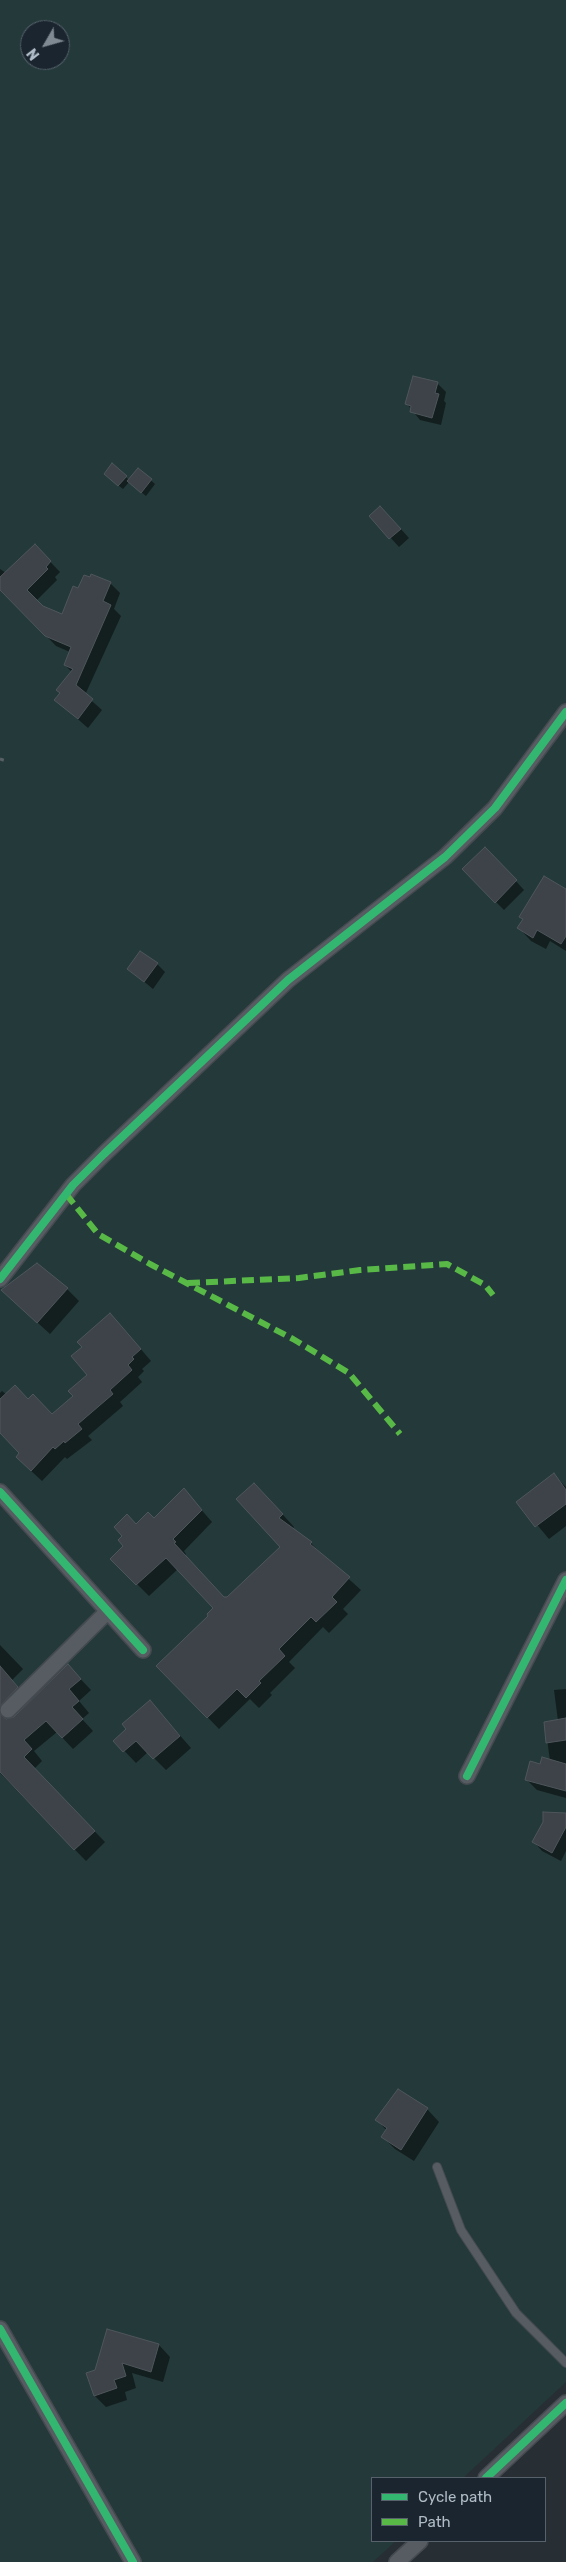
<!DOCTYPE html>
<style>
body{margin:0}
#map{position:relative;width:566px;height:2562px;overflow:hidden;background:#272e34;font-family:Rubik,sans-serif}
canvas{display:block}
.legend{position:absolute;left:371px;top:2477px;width:175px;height:65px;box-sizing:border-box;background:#1a252f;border:1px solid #56616b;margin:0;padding:6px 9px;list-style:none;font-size:15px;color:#afbbc6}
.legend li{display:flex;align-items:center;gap:10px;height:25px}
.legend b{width:25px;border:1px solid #56616b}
.north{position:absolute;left:20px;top:20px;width:50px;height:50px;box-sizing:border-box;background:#1a252f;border:1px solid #56616b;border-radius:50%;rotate:232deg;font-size:14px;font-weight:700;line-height:20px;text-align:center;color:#afbbc6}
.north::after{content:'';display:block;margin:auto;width:18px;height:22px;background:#7f8a93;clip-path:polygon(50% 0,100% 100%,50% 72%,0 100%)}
</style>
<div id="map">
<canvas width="566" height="2562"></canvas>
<ul class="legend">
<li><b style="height:6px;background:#33b770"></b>Cycle path</li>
<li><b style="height:6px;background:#58b947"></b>Path</li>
</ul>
<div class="north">N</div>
</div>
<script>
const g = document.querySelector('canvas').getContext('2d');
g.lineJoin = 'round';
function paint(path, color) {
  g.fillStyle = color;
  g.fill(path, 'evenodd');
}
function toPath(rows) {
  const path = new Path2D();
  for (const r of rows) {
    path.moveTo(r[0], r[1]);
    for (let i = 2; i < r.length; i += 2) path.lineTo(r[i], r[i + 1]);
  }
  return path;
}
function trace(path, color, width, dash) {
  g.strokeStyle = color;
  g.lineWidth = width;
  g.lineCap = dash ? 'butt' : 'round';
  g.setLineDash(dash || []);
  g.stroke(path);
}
const green = toPath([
 [0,0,566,0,566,2382,463,2478,372,2478,372,2541,396,2541,373,2562,0,2562],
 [30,30,60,30,60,60,30,60]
]);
const shadow = toPath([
 [437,383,446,392,444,401,446,403,441,425,420,420,407,404],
 [113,465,129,480,138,469,155,484,146,496,129,482,123,489,109,478],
 [371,516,389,516,409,538,399,547],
 [35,546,60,572,55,577,57,580,36,601,43,608,63,616,79,590,92,575,110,583,120,593,114,609,121,616,85,695,102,710,88,728,56,700,72,672,65,665,70,652,56,646,0,588,0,569,6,573],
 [494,857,524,890,504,910,463,869],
 [566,891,566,951,550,941,546,949,531,941,519,928,524,920,521,917],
 [157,964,165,972,153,989,129,969],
 [67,1289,79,1301,50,1334,15,1302],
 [121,1326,151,1361,142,1369,144,1371,138,1377,142,1382,120,1402,123,1406,88,1436,92,1440,67,1459,65,1457,42,1481,28,1468,21,1453,0,1431,0,1393,2,1391,7,1395,29,1400,52,1415,75,1396],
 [554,1475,566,1487,566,1526,549,1539,518,1502],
 [184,1490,212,1522,184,1551,186,1554,185,1556,224,1598,228,1598,282,1547,266,1496,294,1527,292,1529,311,1543,322,1555,361,1590,343,1609,348,1614,329,1633,323,1627,289,1662,295,1668,270,1693,272,1695,259,1708,250,1699,219,1729,158,1666,210,1616,215,1608,178,1569,149,1596,112,1559,125,1546,136,1526,154,1520],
 [0,1645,23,1669,12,1680,28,1698,6,1722,15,1718,68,1666,91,1690,79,1701,89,1713,82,1719,93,1731,73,1749,57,1732,34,1751,42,1761,34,1769,105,1842,86,1861,0,1773],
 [566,1689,566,1798,537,1790,526,1779,550,1761,545,1723,558,1721,554,1690],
 [161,1714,191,1748,166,1770,148,1752,136,1763,115,1741],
 [566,1814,566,1851,561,1861,542,1851,534,1842],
 [427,2109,439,2122,414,2161,395,2149,383,2137,387,2131,377,2120],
 [159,2345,170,2357,163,2382,132,2373,136,2388,125,2392,127,2400,106,2407,95,2396,87,2374]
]);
const building = toPath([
 [413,376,438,382,435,393,439,394,432,418,410,412,411,406,405,404,413,376],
 [112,463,127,476,118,486,104,474,112,463],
 [138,468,152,479,141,493,127,481,138,468],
 [380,506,401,529,389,539,369,516,380,506],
 [35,544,51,561,46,567,48,569,27,590,43,606,62,614,73,586,78,588,84,575,90,577,91,574,111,582,103,601,111,605,76,685,93,699,78,719,54,700,60,693,56,690,73,669,64,665,71,647,45,636,0,590,0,577,35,544],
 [485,847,517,880,495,903,462,869,485,847],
 [544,876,566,889,566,936,561,944,537,930,533,938,517,928,523,919,519,917,544,876],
 [140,951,158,963,144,982,127,969,140,951],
 [37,1263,68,1288,37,1323,1,1290,37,1263],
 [110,1313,141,1349,132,1357,134,1359,128,1365,132,1370,110,1390,113,1394,78,1424,82,1429,65,1443,64,1441,55,1449,53,1447,31,1471,16,1457,19,1453,0,1433,0,1399,15,1385,28,1399,33,1394,52,1414,73,1396,68,1391,87,1375,71,1356,82,1347,77,1342,110,1313],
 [554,1473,566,1490,566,1504,535,1527,516,1502,554,1473],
 [254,1483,283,1514,279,1518,312,1542,310,1544,350,1577,332,1597,337,1602,316,1622,311,1617,279,1649,285,1656,259,1681,261,1683,246,1698,237,1689,207,1718,156,1666,208,1616,207,1614,213,1608,166,1558,136,1585,110,1559,123,1546,118,1540,122,1536,114,1527,127,1514,136,1524,148,1512,154,1518,184,1488,202,1510,173,1539,176,1542,174,1543,224,1597,227,1597,280,1547,236,1499,254,1483],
 [68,1664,81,1679,69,1689,79,1701,72,1707,83,1719,62,1738,46,1721,24,1740,32,1749,24,1757,95,1831,74,1850,0,1772,0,1714,6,1719,14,1717,68,1664],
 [0,1666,18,1687,0,1706,0,1666],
 [150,1700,180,1736,153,1759,136,1741,123,1752,113,1741,126,1729,122,1724,150,1700],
 [566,1718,566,1740,546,1743,544,1722,566,1718],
 [542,1757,566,1764,566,1791,525,1780,530,1761,540,1764,542,1757],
 [543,1812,566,1813,566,1827,552,1853,532,1842,543,1822,543,1812],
 [398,2089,428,2108,401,2150,381,2137,387,2128,375,2120,398,2089],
 [107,2329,159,2344,151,2372,122,2363,126,2376,114,2380,117,2388,94,2396,86,2373,95,2370,107,2329]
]);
const path = toPath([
 [0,759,6,761]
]);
const service = toPath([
 [437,2167,461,2230,516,2313,566,2363]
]);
const minor = toPath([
 [0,1279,73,1185,104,1154,288,980,445,857,495,808,566,712],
 [0,1492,143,1650],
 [8,1710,107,1612],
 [467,1776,566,1580],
 [0,2329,133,2562],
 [486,2478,566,2403],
 [397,2562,420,2541]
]);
const quiet = toPath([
 [66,1194,98,1234,150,1264,293,1339,349,1373,400,1434],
 [188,1283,299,1278,360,1270,447,1264,485,1285,493,1295]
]);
const cycleway = toPath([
 [0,1279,73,1185,104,1154,288,980,445,857,495,808,566,712],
 [0,1492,143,1650],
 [467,1776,566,1580],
 [0,2329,133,2562],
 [486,2478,566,2403]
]);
paint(green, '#24393a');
paint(shadow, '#0007');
paint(building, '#3e4349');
trace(building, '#4e565c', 1);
trace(service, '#444a4f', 10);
trace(minor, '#444a4f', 18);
trace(path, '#596065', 3, [4, 4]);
trace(service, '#565c62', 8);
trace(minor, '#565c62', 15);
trace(quiet, '#58b947', 6, [12, 6]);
trace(cycleway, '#33b770', 8);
</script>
